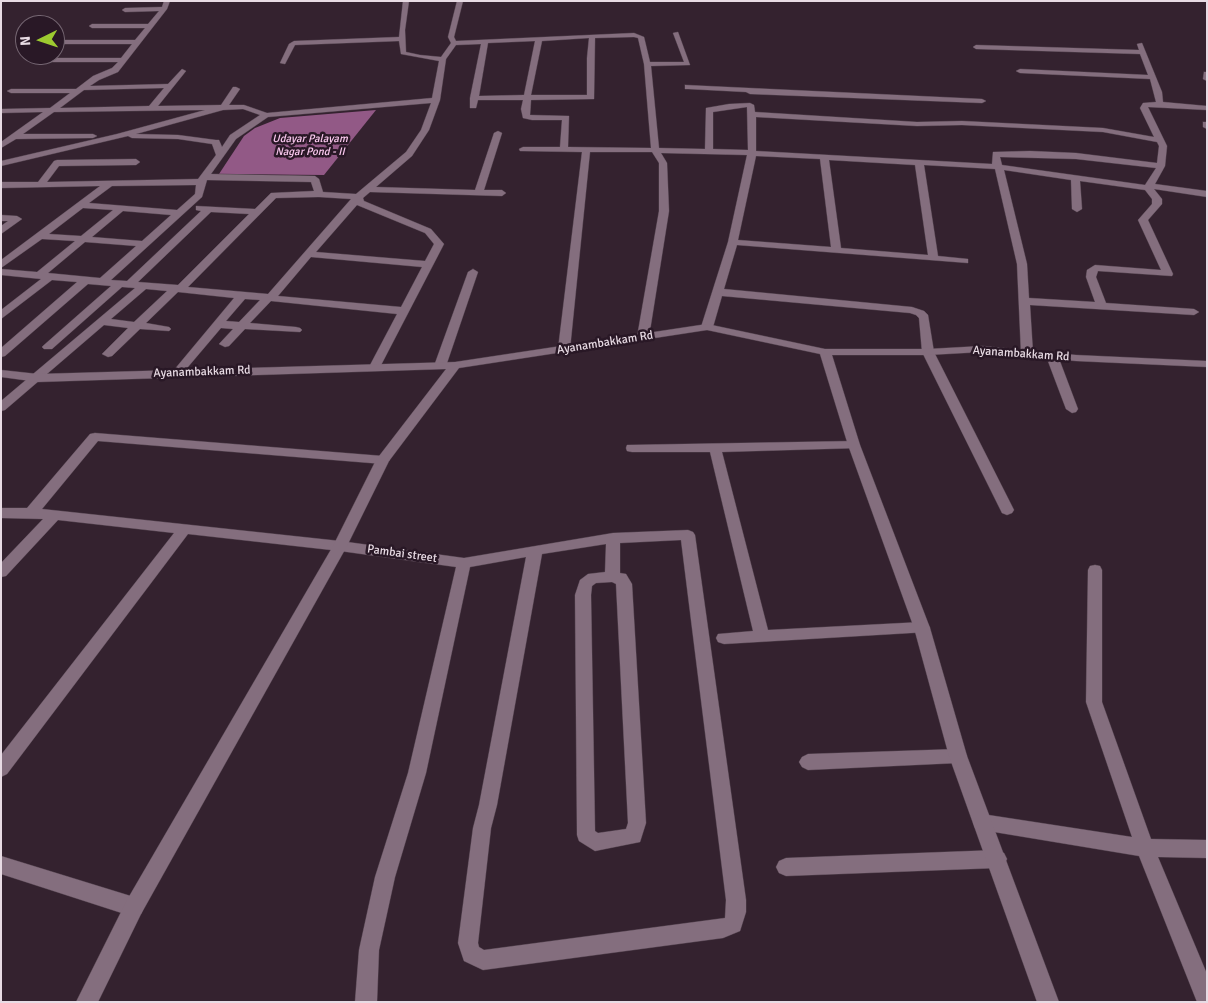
<!DOCTYPE html>
<style>
body{margin:0}
#map{position:relative;width:1208px;height:1003px;overflow:hidden;background:#34222f;font-family:Signika,sans-serif}
canvas{display:block}
.frame{position:absolute;inset:0;border:2px solid #e8dbe4;pointer-events:none}
.north{position:absolute;left:15px;top:15px;width:50px;height:50px;box-sizing:border-box;background:#291826;border:1px solid #756672;border-radius:50%;rotate:266deg;font-size:14px;font-weight:700;line-height:20px;text-align:center;color:#e8dbe4}
.north::after{content:'';display:block;margin:auto;width:18px;height:22px;background:#9dca30;clip-path:polygon(50% 0,100% 100%,50% 72%,0 100%)}
</style>
<div id="map">
<canvas width="1208" height="1003"></canvas>
<div class="frame"></div>
<div class="north">N</div>
</div>
<script>
const g = document.querySelector('canvas').getContext('2d');
g.lineJoin = 'round';
function paint(path, color) {
  g.fillStyle = color;
  g.fill(path, 'evenodd');
}
function toPath(rows) {
  const path = new Path2D();
  for (const r of rows) {
    path.moveTo(r[0], r[1]);
    for (let i = 2; i < r.length; i += 2) path.lineTo(r[i], r[i + 1]);
  }
  return path;
}
function trace(path, color, width, dash) {
  g.strokeStyle = color;
  g.lineWidth = width;
  g.lineCap = dash ? 'butt' : 'round';
  g.setLineDash(dash || []);
  g.stroke(path);
}
function label(font, color, halo, rows, align = 'center') {
  g.font = font + ' Signika,sans-serif';
  g.lineWidth = 5;
  g.setLineDash([]);
  g.textBaseline = 'middle';
  g.strokeStyle = halo;
  g.fillStyle = color;
  for (const [text, x, y, turn = 0] of rows) {
    g.save();
    g.translate(x, y);
    g.rotate((+turn || 0) * Math.PI / 180);
    g.textAlign = isNaN(turn) ? turn : align;
    if (halo) g.strokeText(text, 0, 0);
    g.fillText(text, 0, 0);
    g.restore();
  }
}
const water = toPath([
 [376,110,324,175,219,174,244,136,255,128,280,118]
]);
const minor = toPath([
 [164,1,170,1,167,9,118,72,99,80,90,86,168,84,182,69,186,71,158,106,221,105,233,87,236,87,240,89,229,105,244,105,267,113,432,98,439,61,401,54,399,41,295,45,285,64,280,63,289,44,294,41,399,37,403,1,409,1,405,30,406,52,420,55,441,57,451,43,448,37,457,1,463,1,454,37,456,41,634,33,644,37,650,62,684,62,673,33,678,32,690,65,651,66,659,148,705,149,706,108,729,104,750,103,754,105,755,112,917,122,962,121,1103,128,1154,137,1140,108,1143,103,1156,102,1150,79,1020,73,1016,71,1020,69,1148,75,1140,54,976,49,973,47,976,45,1139,50,1137,44,1142,43,1162,92,1163,102,1207,106,1207,110,1148,107,1167,146,1165,166,1155,184,1207,191,1207,197,1154,189,1162,199,1162,204,1148,220,1173,274,1172,276,1098,271,1096,277,1106,303,1194,309,1199,312,1194,315,1030,305,1033,353,1031,355,1023,355,1021,353,1017,264,995,169,924,165,938,256,968,259,968,263,737,245,724,289,912,307,924,311,928,315,934,352,1014,510,1012,513,1007,515,1002,513,922,352,919,318,916,315,910,313,722,296,713,327,707,330,703,329,701,327,728,242,747,155,661,153,667,163,669,211,649,337,643,340,637,337,659,211,659,163,652,152,590,152,570,349,568,351,560,351,558,349,582,152,520,151,519,149,523,147,560,147,562,120,532,120,523,118,521,109,523,100,478,100,476,108,470,108,470,98,481,44,456,45,446,59,440,100,429,130,412,156,376,187,475,190,494,133,498,131,502,133,484,190,502,190,506,193,502,196,370,192,363,198,364,201,431,229,444,244,379,369,371,369,369,367,397,314,271,301,250,323,296,327,300,328,302,330,300,332,245,329,229,346,225,347,219,344,233,329,221,328,182,374,174,374,172,372,174,370,234,298,178,292,146,323,169,327,171,329,169,331,140,329,112,356,108,357,102,354,128,328,104,325,5,410,1,411,1,401,135,288,122,287,52,349,44,349,42,347,44,345,111,286,88,284,5,356,1,357,1,348,77,282,52,280,1,319,1,310,41,279,1,275,1,269,37,272,75,241,42,239,1,268,1,260,100,186,1,188,1,182,38,182,54,161,57,160,136,159,140,162,136,165,59,166,47,182,198,179,216,155,212,144,178,139,132,138,128,136,1,166,1,161,117,134,205,110,54,112,23,134,93,134,97,136,93,138,16,139,1,148,1,142,43,112,1,113,1,109,50,108,70,93,11,93,7,91,11,89,76,89,93,76,112,68,118,62,36,62,33,60,36,58,121,58,132,44,59,44,56,42,59,40,135,40,145,28,92,28,89,26,92,24,148,24,159,11,125,12,122,10,125,8,162,7,164,1],
 [634,37,638,38,644,64,651,148,568,147,569,116,530,115,531,100,594,99,595,38,634,37],
 [589,38,587,58,587,95,531,95,542,41,589,38],
 [535,41,524,95,479,96,488,43,535,41],
 [164,88,149,106,60,108,84,90,164,88],
 [431,103,421,130,406,152,356,194,323,192,319,179,315,176,211,174,236,139,268,117,431,103],
 [747,107,748,150,713,149,713,112,747,107],
 [243,109,260,115,230,135,222,147,219,140,216,140,178,135,136,134,223,110,243,109],
 [756,117,917,126,962,125,1103,132,1157,142,1159,146,1157,163,1076,153,1030,151,993,152,992,164,756,151,756,117],
 [756,156,820,159,831,247,738,240,756,156],
 [1000,157,1076,159,1156,168,1145,185,1002,165,1000,157],
 [829,160,915,165,928,255,841,248,829,160],
 [1004,170,1071,180,1072,209,1077,212,1082,209,1080,181,1145,190,1152,199,1152,204,1138,220,1161,270,1095,265,1087,270,1086,277,1095,302,1029,298,1027,264,1004,170],
 [207,180,311,182,314,191,271,193,255,209,196,206,196,210,201,211,127,281,111,280,202,197,207,180],
 [196,185,195,194,177,210,89,203,112,186,196,185],
 [319,197,351,199,268,294,188,287,276,198,319,197],
 [357,205,425,233,434,244,425,261,316,252,357,205],
 [83,208,113,210,81,236,49,234,83,208],
 [123,211,171,215,142,241,92,237,123,211],
 [211,212,249,214,178,285,138,282,211,212],
 [85,242,136,246,100,278,48,273,85,242],
 [311,257,422,267,401,307,278,296,311,257],
 [146,289,167,291,134,322,111,319,146,289],
 [245,299,260,300,239,322,226,321,245,299],
 [1204,72,1207,72,1207,81,1203,79,1204,72],
 [685,85,982,99,986,101,982,103,750,94,746,92,688,89,685,89,685,85],
 [1203,122,1207,122,1207,129,1203,127,1203,122],
 [1,215,17,216,22,219,1,234,1,226,8,221,1,221,1,215],
 [473,269,478,272,446,366,444,368,436,368,434,366,468,272,473,269],
 [1052,353,1058,356,1078,409,1076,412,1072,413,1066,409,1046,356,1052,353],
 [95,433,383,456,390,460,383,464,98,441,42,509,340,541,464,558,613,533,688,530,693,532,695,535,746,900,746,912,740,931,723,938,483,970,464,961,458,943,473,828,479,805,526,557,470,567,426,773,395,877,379,950,377,1002,355,1002,359,950,375,877,408,773,456,567,340,551,188,534,7,774,1,777,1,755,174,533,58,520,6,576,1,577,1,563,43,519,1,518,1,508,27,508,90,434,95,433],
 [681,540,726,900,725,918,484,950,479,947,478,943,491,828,497,805,542,554,606,544,605,572,588,574,580,580,575,595,577,835,579,841,595,851,640,842,646,823,632,584,626,574,620,573,620,543,681,540],
 [612,582,616,584,628,823,626,829,598,833,595,831,591,595,592,586,596,583,612,582],
 [854,441,860,445,859,448,722,452,768,630,922,622,928,624,930,628,928,632,724,644,718,642,716,638,718,634,753,631,710,452,632,452,627,451,626,448,627,445,854,441],
 [1095,565,1100,566,1102,570,1102,702,1151,839,1207,840,1207,858,1158,857,1207,974,1207,1002,1197,1002,1139,856,982,830,975,828,973,822,975,816,982,814,1132,837,1086,702,1088,570,1090,566,1095,565],
 [958,749,964,751,967,756,964,761,958,763,808,770,802,767,799,762,802,757,808,754,958,749],
 [997,850,1004,853,1007,859,1004,865,997,868,786,876,779,873,776,867,779,861,786,858,997,850],
 [1,856,134,897,141,900,144,907,141,914,134,917,1,874,1,856]
]);
const tertiary = toPath([
 [707,324,825,349,928,349,982,346,1076,355,1207,361,1207,367,1076,361,982,352,928,355,832,355,860,445,930,628,967,756,1059,1002,1037,1002,949,756,914,628,848,445,820,354,707,330,459,368,389,461,347,546,141,914,98,1002,76,1002,127,900,333,546,376,460,446,369,38,382,1,377,1,370,38,374,455,362,707,324]
]);
const farWaternames = [
 ["Udayar Palayam",310,139],
 ["Nagar Pond - II",310,152]
];
const streetNames = [
 ["Ayanambakkam Rd",605,343,-9],
 ["Ayanambakkam Rd",1021,354,4],
 ["Ayanambakkam Rd",202,372,-2],
 ["Pambai street",402,554,8]
];
paint(water, '#925986');
trace(minor, '#50404c', 1);
trace(tertiary, '#50404c', 1);
paint(minor, '#846e7e');
paint(tertiary, '#846e7e');
label('italic 11px', '#fbc9ef', '#291826', farWaternames);
label('12px', '#e8dbe4', '#291826', streetNames);
</script>
